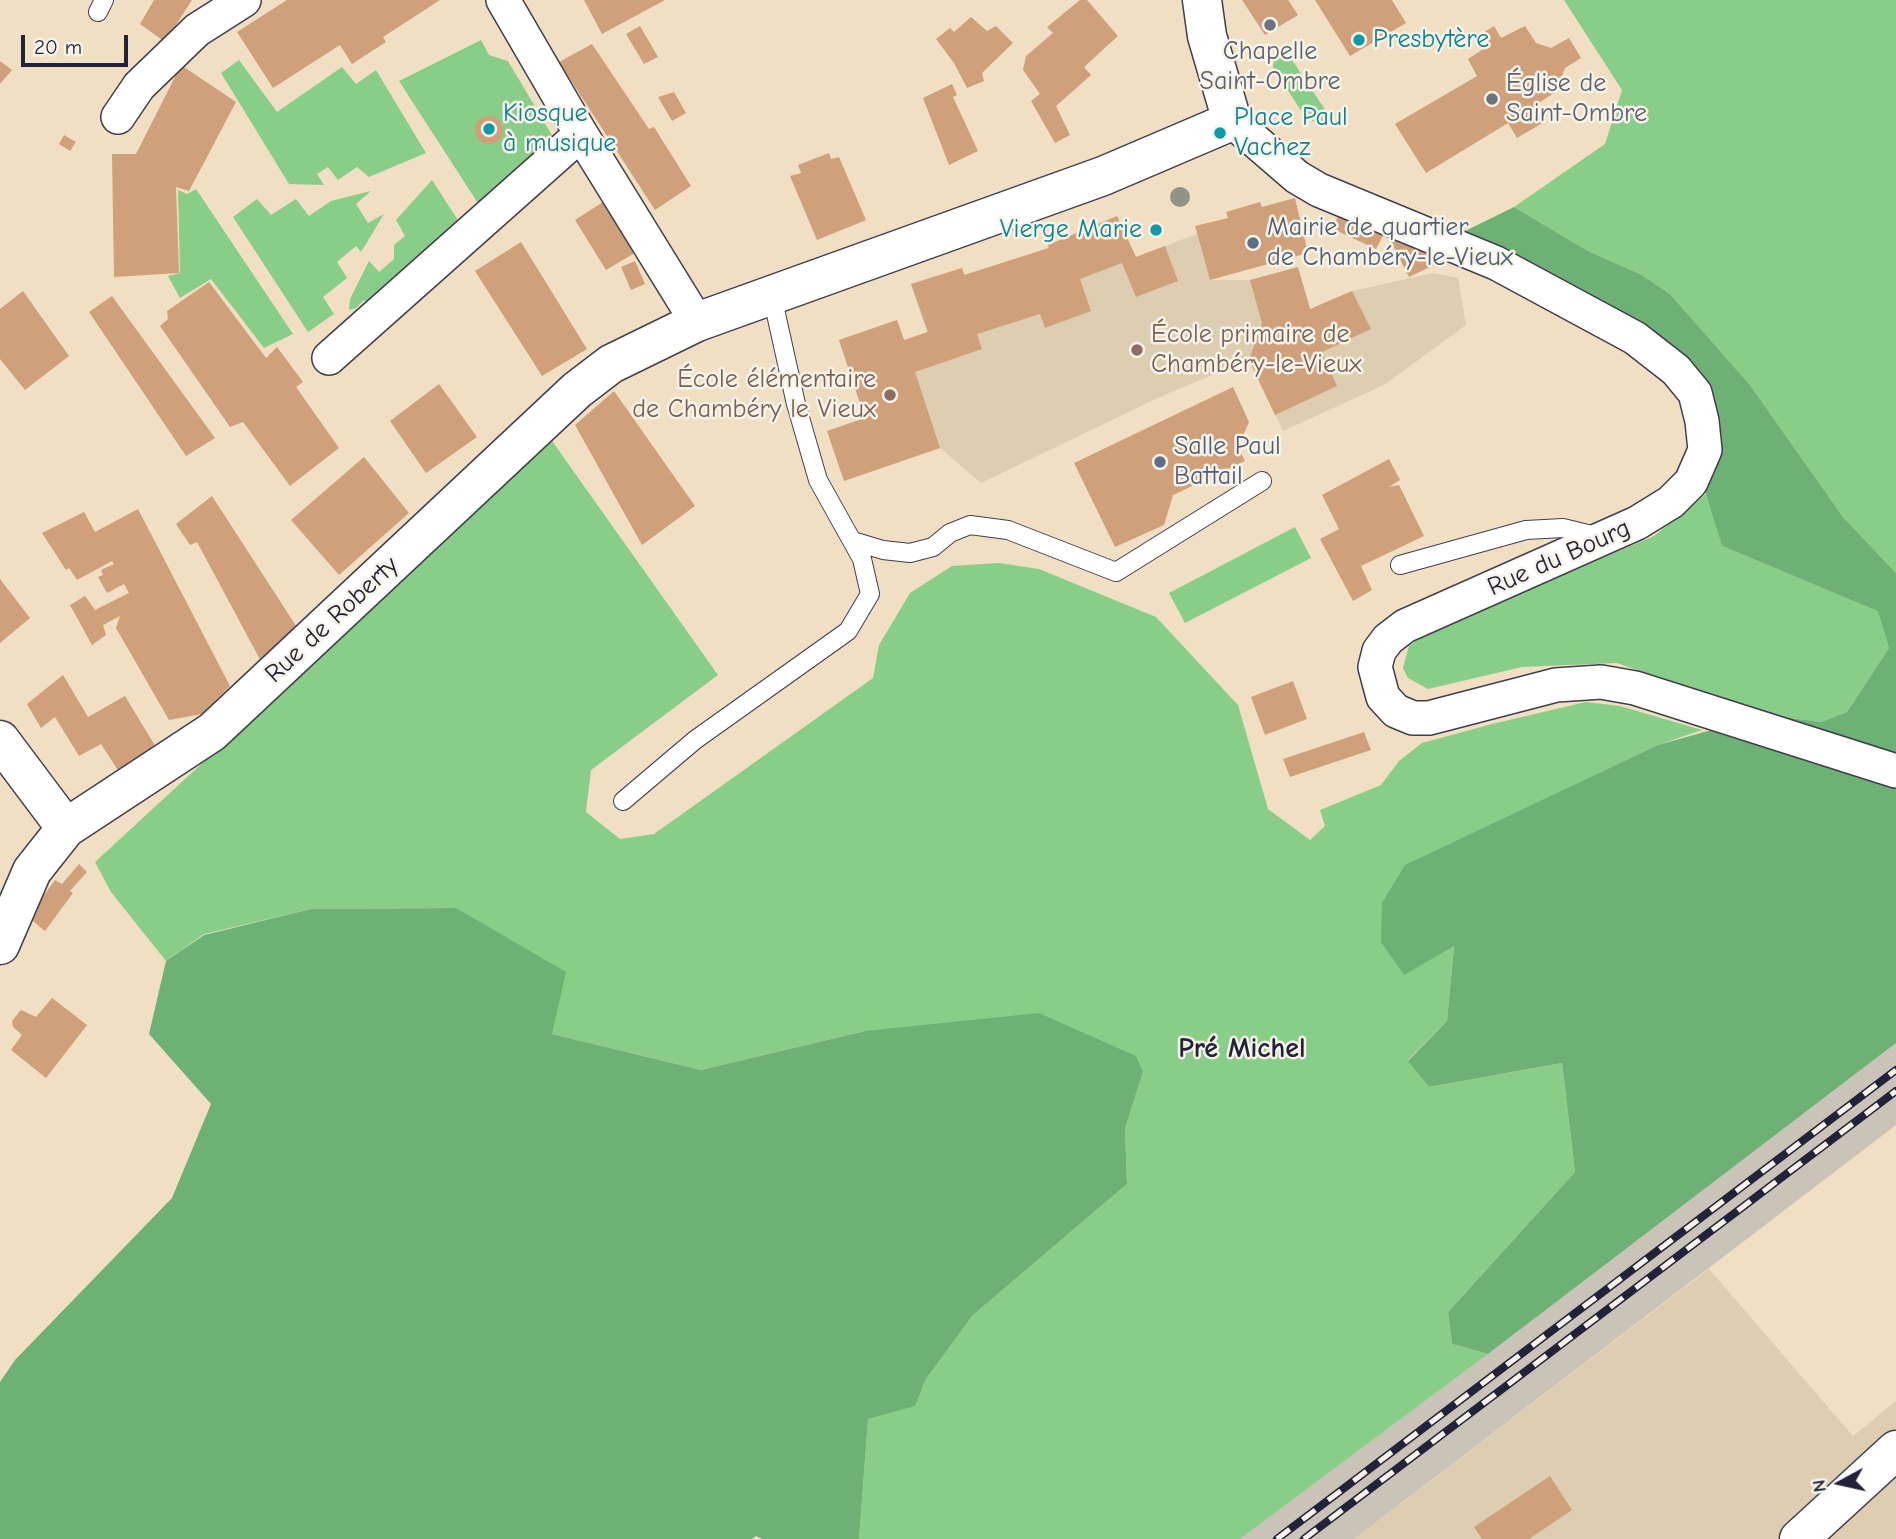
<!DOCTYPE html>
<meta charset="utf-8">
<style>
body{margin:0}
#map{position:relative;width:1896px;height:1539px;overflow:hidden;background:#f0dfc2;font-family:"Comic Neue",sans-serif}
canvas{display:block}
.north{position:absolute;left:1805px;top:1448px;width:70px;height:70px;-webkit-text-stroke:5px #f7f3e8;paint-order:stroke;rotate:262deg;font-size:19px;font-weight:700;line-height:28px;text-align:center;color:#22223b}
.north::after{content:'';display:block;margin:auto;width:24px;height:32px;background:#22223b;clip-path:polygon(50% 0,100% 100%,50% 72%,0 100%)}
.scale{position:absolute;left:21px;top:35px;width:107px;height:32px;box-sizing:border-box;border:4px solid #22223b;border-top:0;padding-left:9px;font-size:21px;line-height:24px;white-space:nowrap;color:#22223b;-webkit-text-stroke:5px #f7f3e8;paint-order:stroke}
</style>
<div id="map">
<canvas width="1896" height="1539"></canvas>
<div class="north">N</div>
<div class="scale">20 m</div>
</div>
<script>
const g = document.querySelector('canvas').getContext('2d');
g.lineJoin = 'round';
function paint(path, color) {
  g.fillStyle = color;
  g.fill(path, 'evenodd');
}
function toPath(rows) {
  const path = new Path2D();
  for (const r of rows) {
    if (r.length === 3) {
      path.moveTo(r[0] + r[2], r[1]);
      path.arc(r[0], r[1], r[2], 0, 2 * Math.PI);
      continue;
    }
    path.moveTo(r[0], r[1]);
    for (let i = 2; i < r.length; i += 2) path.lineTo(r[i], r[i + 1]);
  }
  return path;
}
function trace(path, color, width, dash) {
  g.strokeStyle = color;
  g.lineWidth = width;
  g.lineCap = dash ? 'butt' : 'round';
  g.setLineDash(dash || []);
  g.stroke(path);
}
function label(font, color, halo, rows, align = 'center') {
  g.font = font + ' "Comic Neue",sans-serif';
  g.lineWidth = 5;
  g.setLineDash([]);
  g.textBaseline = 'middle';
  g.strokeStyle = halo;
  g.fillStyle = color;
  for (const [text, x, y, turn = 0] of rows) {
    g.save();
    g.translate(x, y);
    g.rotate((+turn || 0) * Math.PI / 180);
    g.textAlign = isNaN(turn) ? turn : align;
    if (halo) g.strokeText(text, 0, 0);
    g.fillText(text, 0, 0);
    g.restore();
  }
}
const built = toPath([
 [1117,216,1136,257,1197,234,1210,280,1250,280,1298,267,1310,309,1352,291,1433,273,1458,278,1466,325,1384,385,1283,431,1249,360,1164,395,981,483,940,448,844,481,827,431,865,418,839,340,897,320,904,340,927,332,911,284,962,268,965,275,1048,248,1048,245],
 [1709,1269,1853,1436,1896,1401,1896,1539,1354,1539]
]);
const industrial = toPath([
 [1896,1043,1896,1125,1354,1539,1240,1539,1488,1354]
]);
const green = toPath([
 [1564,0,1896,0,1896,573,1843,517,1750,385,1670,294,1640,274,1588,251,1514,207,1605,144,1622,90],
 [481,40,489,55,508,61,556,142,483,211,399,81],
 [1286,51,1324,108,1327,118,1325,124,1312,121,1300,109,1273,67,1274,58],
 [239,60,277,112,342,67,356,84,376,70,426,153,369,177,357,167,338,180,328,167,317,174,324,185,289,184,221,73],
 [432,180,463,228,373,310,364,300,356,308,349,310,350,299,369,261,379,272,394,259,394,245,405,236,396,220],
 [196,189,293,334,264,348,211,279,180,298,168,276,180,273,178,190,187,194],
 [371,191,356,204,368,223,384,214,361,252,356,246,337,262,347,278,323,297,334,314,308,332,233,217,257,199,271,215,296,199,309,216,331,201],
 [552,441,718,675,591,770,586,812,620,839,654,834,873,678,879,645,910,593,952,566,999,563,1039,569,1156,617,1238,705,1268,809,1310,840,1325,826,1320,810,1381,785,1399,761,1422,743,1492,724,1586,702,1620,706,1702,730,1658,745,1537,803,1454,945,1447,1021,1408,1060,1429,1087,1562,1063,1575,1172,1448,1312,1452,1344,1488,1354,1240,1539,859,1539,868,1419,915,1405,926,1379,973,1315,1127,1184,1125,1129,1143,1072,865,1031,701,1070,552,1034,456,908,311,909,204,934,166,961,111,892,95,862],
 [1707,493,1722,546,1879,611,1889,648,1847,712,1821,722,1765,715,1617,663,1522,667,1428,689,1408,678,1403,668,1409,646,1427,633,1654,536],
 [1295,527,1311,558,1185,623,1169,593]
]);
const forest = toPath([
 [1514,207,1588,251,1640,274,1670,294,1750,385,1843,517,1896,573,1896,1043,1488,1354,1452,1344,1448,1312,1575,1172,1562,1063,1429,1087,1408,1061,1447,1021,1454,946,1404,975,1381,942,1382,903,1405,865,1658,745,1765,715,1821,722,1847,712,1889,648,1878,611,1722,546,1703,484,1694,384,1441,243],
 [456,908,566,972,552,1034,701,1070,865,1031,1039,1013,1136,1056,1143,1072,1125,1129,1127,1184,973,1315,926,1379,915,1406,868,1419,859,1539,762,1539,756,1536,752,1539,0,1539,0,1382,15,1360,172,1198,211,1104,149,1034,166,961,204,935,311,909]
]);
const building = toPath([
 [154,0,192,0,165,42,140,24],
 [287,0,440,0,383,37,386,42,352,64,340,45,273,88,237,32],
 [584,0,665,0,602,34],
 [1080,0,1087,0,1118,36,1084,67,1091,75,1056,106,1070,135,1055,143,1031,101,1040,94,1023,70,1026,56,1053,33,1047,27],
 [1242,0,1288,0,1298,15,1265,35],
 [1315,0,1392,0,1406,23,1350,56],
 [971,17,987,31,996,26,1013,43,982,73,984,81,967,88,954,63,936,39,950,28,954,32],
 [640,26,658,57,644,64,626,34],
 [1494,26,1501,38,1525,26,1536,43,1551,48,1569,38,1581,58,1565,68,1556,92,1535,105,1544,122,1517,138,1508,123,1426,173,1395,124,1477,76,1468,59,1482,50,1476,37],
 [592,44,649,129,654,127,691,186,655,210,559,62],
 [0,61,12,70,0,84],
 [181,65,236,102,189,191,176,187,179,273,114,277,112,154,136,154],
 [952,84,957,95,953,97,978,151,949,165,923,98],
 [674,92,686,113,672,121,658,97],
 [489,130,14],
 [64,135,76,142,70,151,59,144],
 [829,153,831,159,839,157,866,220,817,240,790,176,801,173,798,165],
 [1295,198,1308,253,1210,280,1195,226,1228,218,1226,212,1260,202,1262,207],
 [606,200,638,251,606,270,575,220],
 [1341,208,1386,230,1376,249,1333,229],
 [1117,216,1136,257,1165,246,1178,281,1136,297,1122,263,1080,279,1091,311,1045,328,1040,314,977,334,982,349,915,372,940,448,844,481,827,431,865,418,839,340,897,320,904,340,928,332,911,284,962,268,964,275,1049,248,1048,245],
 [1387,234,1427,249,1434,265,1409,277],
 [521,242,587,349,542,376,475,271],
 [635,261,645,284,631,290,621,267],
 [1298,267,1310,309,1352,291,1371,329,1322,352,1337,386,1275,415,1249,360,1262,323,1250,280],
 [209,282,266,358,277,347,303,382,296,387,339,448,290,486,243,422,230,427,160,326,168,319,167,311],
 [23,291,69,356,25,390,0,359,0,309],
 [112,296,215,438,186,456,89,312],
 [439,384,477,437,426,473,390,421],
 [1233,387,1249,422,1238,447,1245,461,1173,495,1164,525,1115,547,1074,463],
 [614,391,695,506,642,545,575,425],
 [364,457,409,513,339,575,291,520],
 [1389,459,1400,480,1389,487,1399,485,1424,536,1361,566,1372,590,1353,601,1320,539,1339,529,1322,495],
 [212,496,302,635,263,665,197,542,190,545,176,524],
 [138,509,230,686,202,714,169,720,116,628,120,616,103,625,106,635,92,645,70,605,85,596,95,610,129,593,124,584,107,593,98,577,103,575,101,570,114,564,112,561,77,580,69,568,66,570,42,533,84,512,95,532],
 [0,579,30,618,0,643],
 [63,675,88,717,125,696,157,749,121,775,101,744,79,756,55,717,41,728,27,704],
 [1293,681,1307,719,1265,735,1251,697],
 [1364,732,1371,750,1290,777,1283,759],
 [79,864,87,872,70,891,73,893,45,931,28,917,55,880,62,884],
 [52,998,87,1025,46,1078,11,1050,22,1035,13,1027,12,1021,21,1010,36,1017],
 [1550,1476,1572,1510,1529,1539,1482,1539,1474,1527]
]);
const lane = toPath([
 [98,12,104,0],
 [853,541,883,550,910,553,933,547,950,533,970,525,1008,530,1116,572,1262,481],
 [1400,565,1526,530,1563,528,1600,537],
 [623,801,695,740,848,631,870,594,862,559,818,480,796,404,772,296]
]);
const street = toPath([
 [503,0,581,134,697,322],
 [118,117,139,86,197,30,244,0],
 [1232,121,1297,177,1319,190,1496,263,1635,338,1676,370,1695,393,1702,421,1705,450,1691,482,1671,502,1637,523,1405,626,1388,639,1379,651,1375,667,1383,697,1396,711,1413,718,1429,718,1556,685,1601,682,1635,688,1896,771],
 [329,358,581,134]
]);
const secondary = toPath([
 [0,740,66,828],
 [0,945,32,871,66,828,212,732,577,390,611,364,697,322,1103,176,1232,121,1207,36,1202,0],
 [1799,1539,1896,1450]
]);
const rail = toPath([
 [1277,1539,1896,1070],
 [1304,1539,1896,1091]
]);
const trees = [
 [1180,197]
];
const markers = [
 [1270,25,7,"#6b7280"],
 [1359,40,7,"#0f9aa8"],
 [1492,99,7,"#6b7280"],
 [489,129,7,"#0f9aa8"],
 [1220,133,7,"#0f9aa8"],
 [1156,230,7,"#0f9aa8"],
 [1253,243,7,"#5c6f8a"],
 [1137,350,7,"#8d6e63"],
 [890,395,7,"#8d6e63"],
 [1160,462,7,"#5c6f8a"]
];
const cultureNames = [
 ["Presbytère",1373,40],
 ["Kiosque",503,114],
 ["à musique",503,144],
 ["Place Paul",1234,118],
 ["Vachez",1234,148],
 ["Vierge Marie",1142,230,"right"]
];
const worshipNames = [
 ["Chapelle",1270,52],
 ["Saint-Ombre",1270,82],
 ["Église de",1506,84,"left"],
 ["Saint-Ombre",1506,114,"left"]
];
const serviceNames = [
 ["Mairie de quartier",1267,228],
 ["de Chambéry-le-Vieux",1267,258],
 ["Salle Paul",1174,447],
 ["Battail",1174,477]
];
const educationNames = [
 ["École primaire de",1151,335],
 ["Chambéry-le-Vieux",1151,365],
 ["École élémentaire",876,380,"right"],
 ["de Chambéry le Vieux",876,410,"right"]
];
const streetNames = [
 ["Rue du Bourg",1559,558,-24],
 ["Rue de Roberty",332,620,-43]
];
const neighbourhoodNames = [
 ["Pré Michel",1242,1049]
];
paint(built, '#ddceb2');
paint(industrial, '#c9c3b8');
paint(green, '#88ce89');
paint(forest, '#6eb175');
paint(building, '#cfa07a');
trace(lane, '#413e4f', 20);
trace(street, '#413e4f', 36);
trace(secondary, '#413e4f', 41);
trace(lane, '#fff', 18);
trace(street, '#fff', 33);
trace(secondary, '#fff', 38);
trace(rail, '#22223b', 8);
trace(rail, '#f7f3e8', 5, [16]);
g.fillStyle = '#909484';
for (const [x, y] of trees) {
  g.beginPath();
  g.arc(x, y, 10, 0, 2 * Math.PI);
  g.fill();
}
for (const [x, y, r, color] of markers) {
  const dot = new Path2D();
  dot.arc(x, y, r, 0, 2 * Math.PI);
  g.fillStyle = color;
  g.fill(dot);
  trace(dot, '#f7f3e8', 2.5);
}
label('26px', '#0d838f', '#f7f3e8', cultureNames, 'left');
label('26px', '#5b616d', '#f7f3e8', worshipNames);
label('26px', '#4e5e75', '#f7f3e8', serviceNames, 'left');
label('26px', '#785e54', '#f7f3e8', educationNames, 'left');
label('26px', '#22223b', '#f7f3e8', streetNames);
label('bold 28px', '#22223b', '#f7f3e8', neighbourhoodNames);
</script>
